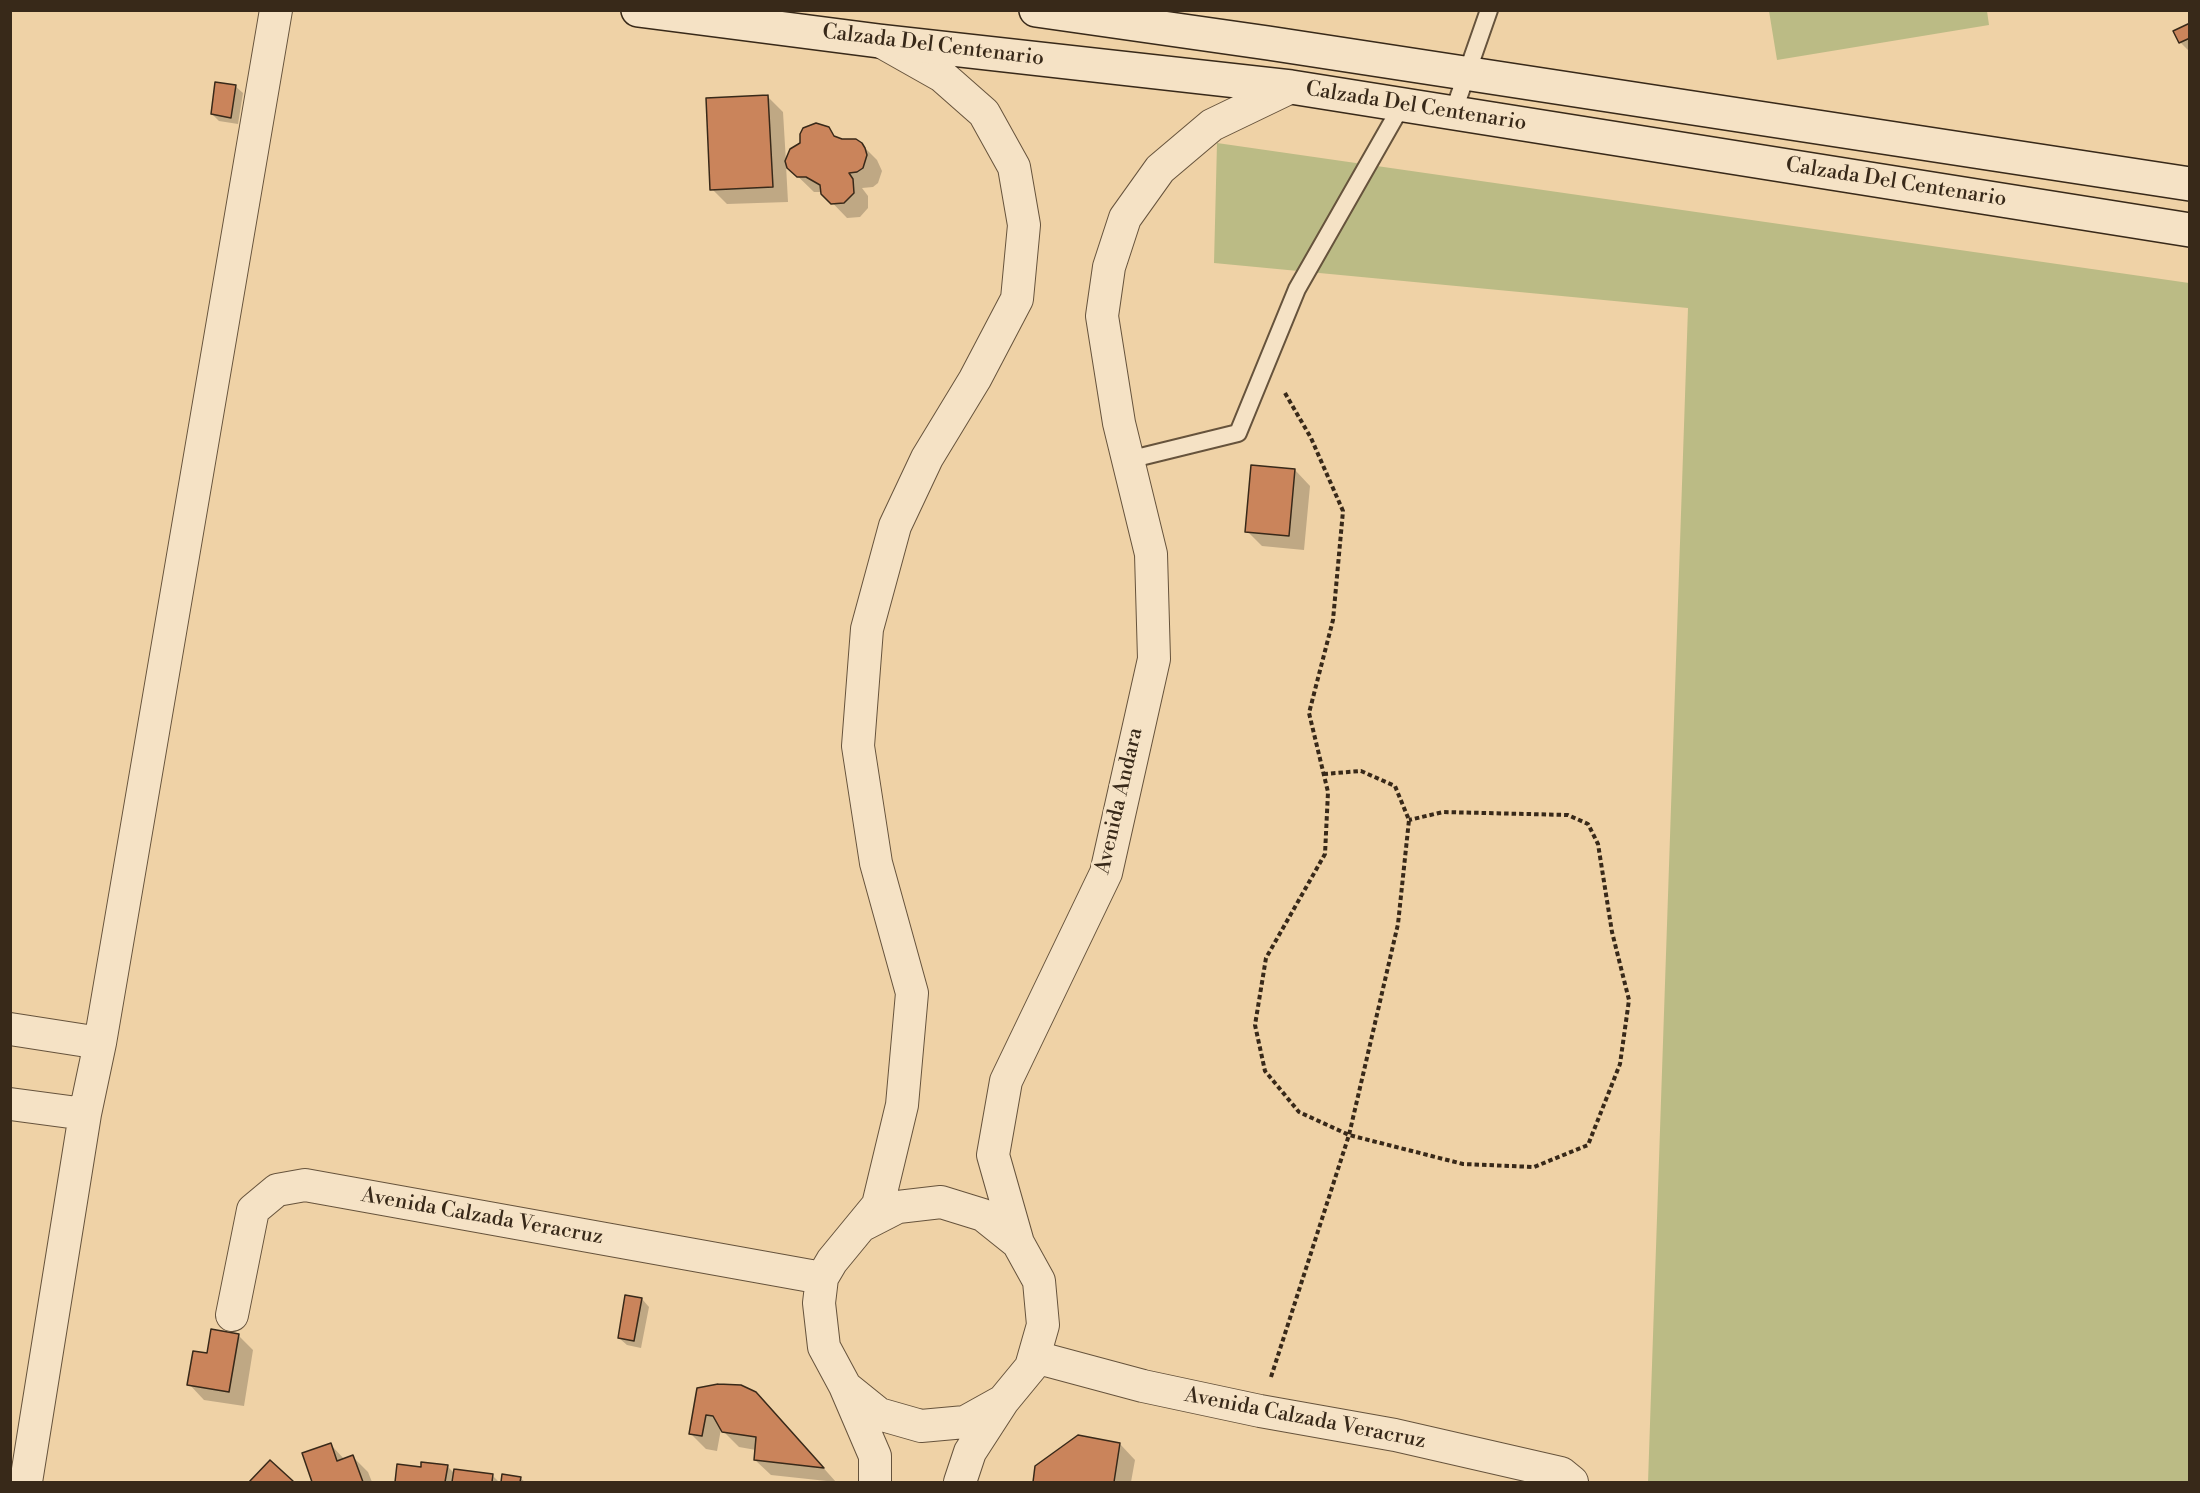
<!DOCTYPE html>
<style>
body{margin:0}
#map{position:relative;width:2200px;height:1493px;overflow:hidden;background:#efd2a6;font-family:"Libre Bodoni",serif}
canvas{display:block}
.frame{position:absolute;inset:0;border:12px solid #382919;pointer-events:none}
</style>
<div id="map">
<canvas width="2200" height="1493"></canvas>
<div class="frame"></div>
</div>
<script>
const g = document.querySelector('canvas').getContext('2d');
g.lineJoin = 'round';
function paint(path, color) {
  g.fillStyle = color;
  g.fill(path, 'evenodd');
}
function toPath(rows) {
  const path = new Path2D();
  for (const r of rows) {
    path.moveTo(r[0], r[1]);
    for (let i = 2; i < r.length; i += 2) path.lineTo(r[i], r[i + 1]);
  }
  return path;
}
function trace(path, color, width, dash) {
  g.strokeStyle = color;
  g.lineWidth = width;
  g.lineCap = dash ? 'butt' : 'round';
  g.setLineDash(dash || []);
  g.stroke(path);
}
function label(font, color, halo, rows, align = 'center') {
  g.font = font + ' "Libre Bodoni",serif';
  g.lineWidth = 6;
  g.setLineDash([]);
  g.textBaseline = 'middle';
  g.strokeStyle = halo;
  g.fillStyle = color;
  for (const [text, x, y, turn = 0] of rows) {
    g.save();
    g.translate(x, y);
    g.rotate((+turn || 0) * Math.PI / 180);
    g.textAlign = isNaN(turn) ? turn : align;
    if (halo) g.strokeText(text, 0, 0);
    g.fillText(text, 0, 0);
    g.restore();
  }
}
const green = toPath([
 [1769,11,1987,11,1989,25,1777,60],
 [1217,143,2189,283,2189,1482,1648,1482,1688,308,1214,263]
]);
const shadow = toPath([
 [2190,24,2190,52,2180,42,2175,32],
 [235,86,243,93,238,124,219,121,212,114],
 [768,97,783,112,786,162,828,129,839,140,861,144,877,160,882,171,878,183,873,187,862,188,868,196,868,208,860,217,847,218,822,192,814,192,786,165,788,202,727,204,712,189],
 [1295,470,1310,486,1304,550,1262,546,1247,531],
 [642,1299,649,1307,641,1348,627,1345,619,1338],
 [238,1335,253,1350,244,1406,204,1400,189,1384,208,1355],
 [699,1389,771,1409,836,1482,771,1475,755,1460,756,1450,739,1447,721,1429,717,1451,706,1449,691,1434],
 [1120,1444,1135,1460,1131,1482,1035,1482,1037,1467],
 [331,1445,345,1460,353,1457,368,1472,372,1482,314,1482,304,1454],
 [270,1462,292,1482,251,1482],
 [398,1466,422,1469,447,1466,455,1474,493,1476,499,1482,396,1482],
 [503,1476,520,1478,525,1482,502,1482]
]);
const building = toPath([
 [2190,23,2190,38,2179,43,2173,31,2190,23],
 [215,82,236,85,231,118,211,114,215,82],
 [768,95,773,187,710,190,706,98,768,95],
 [816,123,829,127,834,136,842,139,856,139,862,143,865,148,867,155,863,168,857,172,849,173,853,179,854,193,844,203,831,204,821,194,820,185,806,177,797,177,787,168,785,161,790,149,800,143,800,134,803,128,816,123],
 [1251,465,1295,469,1289,536,1245,532,1251,465],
 [625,1295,642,1298,634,1341,618,1338,625,1295],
 [211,1329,239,1334,229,1392,187,1385,193,1351,207,1353,211,1329],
 [718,1384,741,1385,756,1392,824,1468,754,1460,756,1437,722,1432,713,1416,706,1415,702,1436,689,1434,697,1388,718,1384],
 [1078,1435,1120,1443,1114,1482,1033,1482,1035,1466,1078,1435],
 [331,1443,337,1461,353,1455,363,1482,312,1482,302,1453,331,1443],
 [270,1460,293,1481,292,1482,249,1482,270,1460],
 [421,1462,448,1465,445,1482,395,1482,397,1464,421,1467,421,1462],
 [454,1469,493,1474,492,1482,452,1482,454,1469],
 [502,1474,521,1477,520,1482,501,1482,502,1474]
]);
const path = toPath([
 [1285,393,1311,438,1343,511,1333,620,1309,713,1328,792,1325,854,1266,958,1255,1025,1265,1071,1299,1112,1349,1135,1463,1164,1534,1167,1588,1145,1620,1064,1629,1000,1612,932,1598,844,1588,824,1568,815,1443,812,1409,820],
 [1271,1377,1349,1135,1398,924,1409,820,1395,786,1361,771,1324,774]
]);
const service = toPath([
 [1453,113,1489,10],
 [1128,460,1238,433,1297,289,1402,105]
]);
const minor = toPath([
 [10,1029,100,1043],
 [10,1104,85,1114],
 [861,1226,898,1207,941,1202,983,1215,1018,1243],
 [232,1315,253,1210,277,1190,305,1185,822,1278],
 [1035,1357,1143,1386,1260,1411,1395,1435,1561,1473,1572,1482],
 [848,1389,879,1414,921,1426,965,1422,1001,1402],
 [26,1482,85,1114,100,1043,276,10],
 [875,1482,875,1456,845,1386,824,1347,819,1303,822,1278,832,1261,878,1205,902,1105,912,993,876,863,858,746,867,629,895,526,927,458,975,379,1017,299,1024,225,1014,167,984,113,942,76,880,41],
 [960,1482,970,1452,1003,1401,1031,1367,1043,1325,1039,1281,1018,1243,993,1155,1006,1081,1106,873,1154,659,1151,554,1119,423,1102,316,1109,267,1125,218,1160,169,1212,125,1291,87]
]);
const secondary = toPath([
 [638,10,879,41,1291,87,2190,230],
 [1036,10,1268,43,2190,184]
]);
const streetNames = [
 ["Calzada Del Centenario",933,46,7],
 ["Calzada Del Centenario",1416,107,9],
 ["Calzada Del Centenario",1896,183,9],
 ["Avenida Andara",1120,801,-77],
 ["Avenida Calzada Veracruz",482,1217,10],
 ["Avenida Calzada Veracruz",1305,1419,11]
];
paint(green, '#bbbb85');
paint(shadow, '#0003');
paint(building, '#ca845b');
trace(building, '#382919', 1.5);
trace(service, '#66533c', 20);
trace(minor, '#66533c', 34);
trace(secondary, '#382919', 36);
trace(path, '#382919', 4, [4.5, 3]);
trace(service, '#f5e2c5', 16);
trace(minor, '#f5e2c5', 32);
trace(secondary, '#f5e2c5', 33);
label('21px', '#382919', '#f5e2c5', streetNames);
</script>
